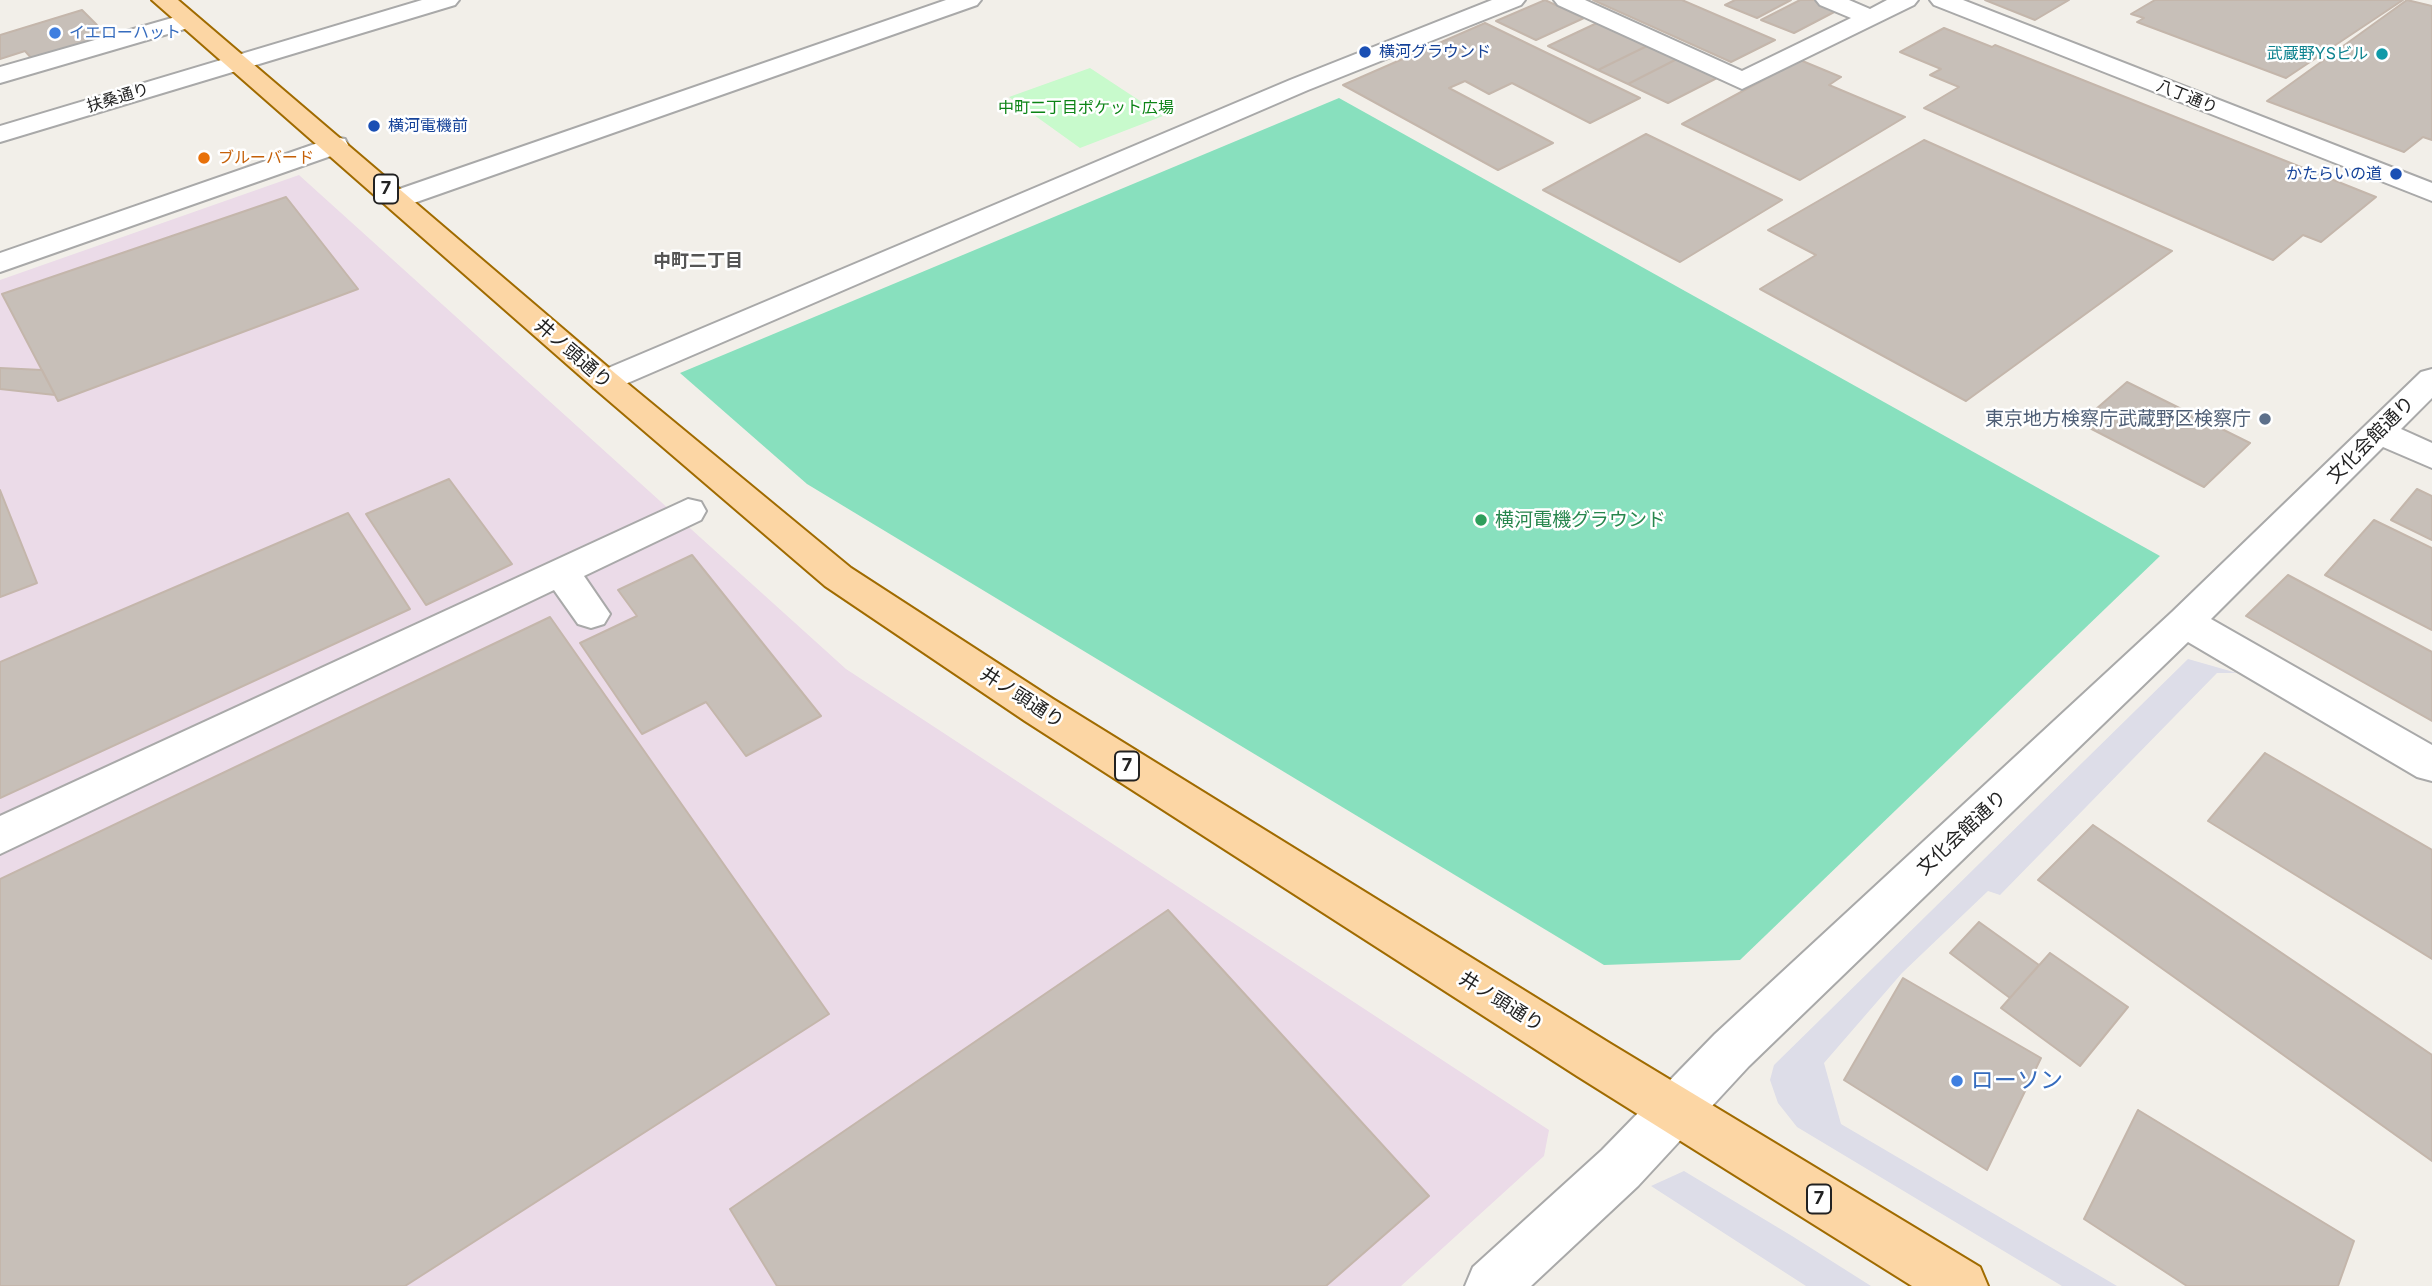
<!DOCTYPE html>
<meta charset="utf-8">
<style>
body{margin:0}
canvas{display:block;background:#f2efe9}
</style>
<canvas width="2432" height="1286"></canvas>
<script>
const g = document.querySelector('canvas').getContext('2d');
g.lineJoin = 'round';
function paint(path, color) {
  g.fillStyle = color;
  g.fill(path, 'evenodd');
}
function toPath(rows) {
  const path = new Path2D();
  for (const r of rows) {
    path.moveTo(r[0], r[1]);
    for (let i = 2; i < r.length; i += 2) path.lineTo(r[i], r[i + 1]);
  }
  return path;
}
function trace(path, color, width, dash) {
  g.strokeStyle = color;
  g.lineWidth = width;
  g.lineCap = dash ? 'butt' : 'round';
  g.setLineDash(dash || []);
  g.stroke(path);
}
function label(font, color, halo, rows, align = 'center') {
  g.font = font + ' Inter,"Noto Sans JP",sans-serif';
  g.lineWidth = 5;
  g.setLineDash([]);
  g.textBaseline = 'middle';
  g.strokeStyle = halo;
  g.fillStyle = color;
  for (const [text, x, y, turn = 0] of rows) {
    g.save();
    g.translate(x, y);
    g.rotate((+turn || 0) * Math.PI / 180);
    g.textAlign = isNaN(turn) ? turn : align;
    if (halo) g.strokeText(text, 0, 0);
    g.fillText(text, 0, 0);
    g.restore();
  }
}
const industrial = toPath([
 [299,175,846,669,1549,1130,1544,1156,1401,1286,0,1286,0,280]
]);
const park = toPath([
 [1090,68,1163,116,1080,148,1009,97]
]);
const pitch = toPath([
 [1339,98,2160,556,1740,960,1604,965,807,484,680,373]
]);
const plaza = toPath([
 [2188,659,2237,673,2217,673,2000,895,1988,891,1902,973,1824,1063,1841,1124,2117,1286,2062,1286,1797,1127,1778,1103,1770,1080,1774,1065],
 [1684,1171,1792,1236,1871,1286,1806,1286,1651,1186]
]);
const building = toPath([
 [1545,0,1584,18,1536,40,1496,21,1545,0],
 [1593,0,1682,0,1775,40,1731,62,1593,0],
 [1735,0,1791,0,1757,18,1725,5,1735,0],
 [1800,0,1816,0,1840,9,1794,33,1761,20,1800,0],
 [1985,0,2069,0,2035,20,1985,0],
 [2155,0,2403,0,2286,78,2137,22,2144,18,2131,14,2155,0],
 [2407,0,2432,6,2432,140,2423,137,2404,152,2267,101,2407,0],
 [82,10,108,36,33,60,25,51,0,59,0,35,82,10],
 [1485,23,1640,98,1590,123,1512,83,1489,94,1465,81,1449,88,1553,143,1498,170,1343,85,1485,23],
 [1597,23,1647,46,1598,70,1548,46,1597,23],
 [1944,28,1992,47,1995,45,2376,197,2321,242,2303,235,2273,260,1924,108,1959,87,1930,75,1941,69,1900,52,1944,28],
 [1647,46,1677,59,1628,84,1598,70,1647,46],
 [1677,59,1717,78,1668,103,1628,84,1677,59],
 [1800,60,1841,77,1829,85,1905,117,1800,180,1682,124,1800,60],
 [1646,134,1782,200,1680,262,1543,190,1646,134],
 [1924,140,2172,251,1966,401,1760,289,1816,255,1768,230,1924,140],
 [286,197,358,289,58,401,2,294,286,197],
 [0,368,42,370,55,395,0,389,0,368],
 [2127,382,2250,443,2204,487,2080,423,2127,382],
 [449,479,512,564,426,605,366,514,449,479],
 [2417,489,2432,496,2432,540,2391,520,2417,489],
 [0,490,37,583,0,597,0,490],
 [348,513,410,609,0,798,0,662,348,513],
 [2374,520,2432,548,2432,630,2325,575,2374,520],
 [692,555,821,716,746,756,706,702,642,734,580,643,637,616,618,590,692,555],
 [2288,575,2432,652,2432,721,2246,616,2288,575],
 [550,617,829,1014,405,1286,0,1286,0,879,550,617],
 [2265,753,2432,850,2432,959,2208,821,2265,753],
 [2093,825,2432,1055,2432,1161,2038,880,2093,825],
 [1168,910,1429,1196,1326,1286,777,1286,730,1209,1168,910],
 [1979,922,2039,965,2010,998,1950,953,1979,922],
 [2050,953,2128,1007,2080,1066,2001,1008,2050,953],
 [1903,978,2041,1058,1987,1170,1844,1080,1903,978],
 [2138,1110,2354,1241,2338,1286,2187,1286,2084,1219,2138,1110]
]);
const minor = toPath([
 [422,0,459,0,455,5,0,142,0,126,422,0],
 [946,0,981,0,977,5,408,205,398,207,388,205,384,199,388,193,946,0],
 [1492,0,1525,0,1521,5,1308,90,616,388,605,391,594,388,589,381,594,374,1290,80,1492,0],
 [1554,0,1585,0,1742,71,1851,18,1820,5,1816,0,1849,0,1870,9,1887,0,1918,0,1914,5,1742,89,1558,5,1554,0],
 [1930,0,1963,0,2432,183,2432,201,1934,5,1930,0],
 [186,14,195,16,198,21,195,26,0,83,0,67,186,14],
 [335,137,345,139,348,145,345,151,0,272,0,253,335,137],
 [2432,369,2432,398,2401,429,2432,443,2432,468,2383,447,2211,619,2432,745,2432,781,2417,777,2188,642,1749,1066,1638,1186,1531,1286,1465,1286,1473,1267,1602,1150,1715,1034,2172,612,2421,372,2432,369],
 [688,499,701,502,706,511,701,520,584,576,610,614,604,624,591,628,578,624,554,590,0,854,0,816,688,499]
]);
const major = toPath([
 [152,0,178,0,616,374,851,568,1053,699,1611,1044,1980,1267,1988,1286,1912,1286,1577,1076,1025,721,825,586,594,388,152,0]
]);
const markers = [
 [55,33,7,"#3f7fe0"],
 [1365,52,7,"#1a4fb4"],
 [2382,54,7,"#0f9aa8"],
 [374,126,7,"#1a4fb4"],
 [204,158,7,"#e8710a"],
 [2396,174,7,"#1a4fb4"],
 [2265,419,7,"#5c6f8a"],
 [1481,520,7,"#2e9e5b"],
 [1957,1081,7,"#3f7fe0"]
];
const farShopnames = [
 ["イエローハット",69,33]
];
const farTransitnames = [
 ["横河グラウンド",1379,52],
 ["横河電機前",388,126],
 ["かたらいの道",2382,174,"right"]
];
const farCulturenames = [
 ["武蔵野YSビル",2368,54]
];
const farStreetnames = [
 ["八丁通り",2187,97,22],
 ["扶桑通り",118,98,-17]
];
const farParknames = [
 ["中町二丁目ポケット広場",1086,108]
];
const farFoodnames = [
 ["ブルーバード",218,158]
];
const shields = [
 [386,189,24],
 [1127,766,24],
 [1819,1199,24]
];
const shieldNames = [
 ["7",386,189],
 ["7",1127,766],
 ["7",1819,1199]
];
const farNeighbourhoodnames = [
 ["中町二丁目",698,262]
];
const streetNames = [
 ["井ノ頭通り",573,354,41],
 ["文化会館通り",2371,440,-45],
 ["井ノ頭通り",1022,698,33],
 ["文化会館通り",1962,833,-43],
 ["井ノ頭通り",1501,1002,32]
];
const serviceNames = [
 ["東京地方検察庁武蔵野区検察庁",2251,419]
];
const leisureNames = [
 ["横河電機グラウンド",1495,520]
];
const nearShopnames = [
 ["ローソン",1971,1081]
];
paint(industrial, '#ebdbe8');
paint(park, '#c8facc');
paint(pitch, '#88e0be');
paint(plaza, '#dddde8');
paint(building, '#c7bfb8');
trace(building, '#c4b6ab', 2);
trace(minor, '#a9a9a9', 4);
trace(major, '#a06b00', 4);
paint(minor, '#fff');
paint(major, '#fcd6a4');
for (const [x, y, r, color] of markers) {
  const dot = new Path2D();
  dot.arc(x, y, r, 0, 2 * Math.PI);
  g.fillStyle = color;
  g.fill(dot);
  trace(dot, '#fff', 2.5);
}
label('16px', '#366cbe', '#fff', farShopnames, 'left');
label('16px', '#164399', '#fff', farTransitnames, 'left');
label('16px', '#0d838f', '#fff', farCulturenames, 'right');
label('16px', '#222', '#fff', farStreetnames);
label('16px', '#0c8416', '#fff', farParknames);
label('16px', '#c56008', '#fff', farFoodnames, 'left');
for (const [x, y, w] of shields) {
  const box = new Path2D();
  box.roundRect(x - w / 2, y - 14.5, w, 29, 5);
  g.fillStyle = '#fff';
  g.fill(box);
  trace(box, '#222', 2);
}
label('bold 18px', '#222', null, shieldNames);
label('bold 18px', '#555', '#fff', farNeighbourhoodnames);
label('19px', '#222', '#fff', streetNames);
label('19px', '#4e5e75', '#fff', serviceNames, 'right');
label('19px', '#27864d', '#fff', leisureNames, 'left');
label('23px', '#366cbe', '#fff', nearShopnames, 'left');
</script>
